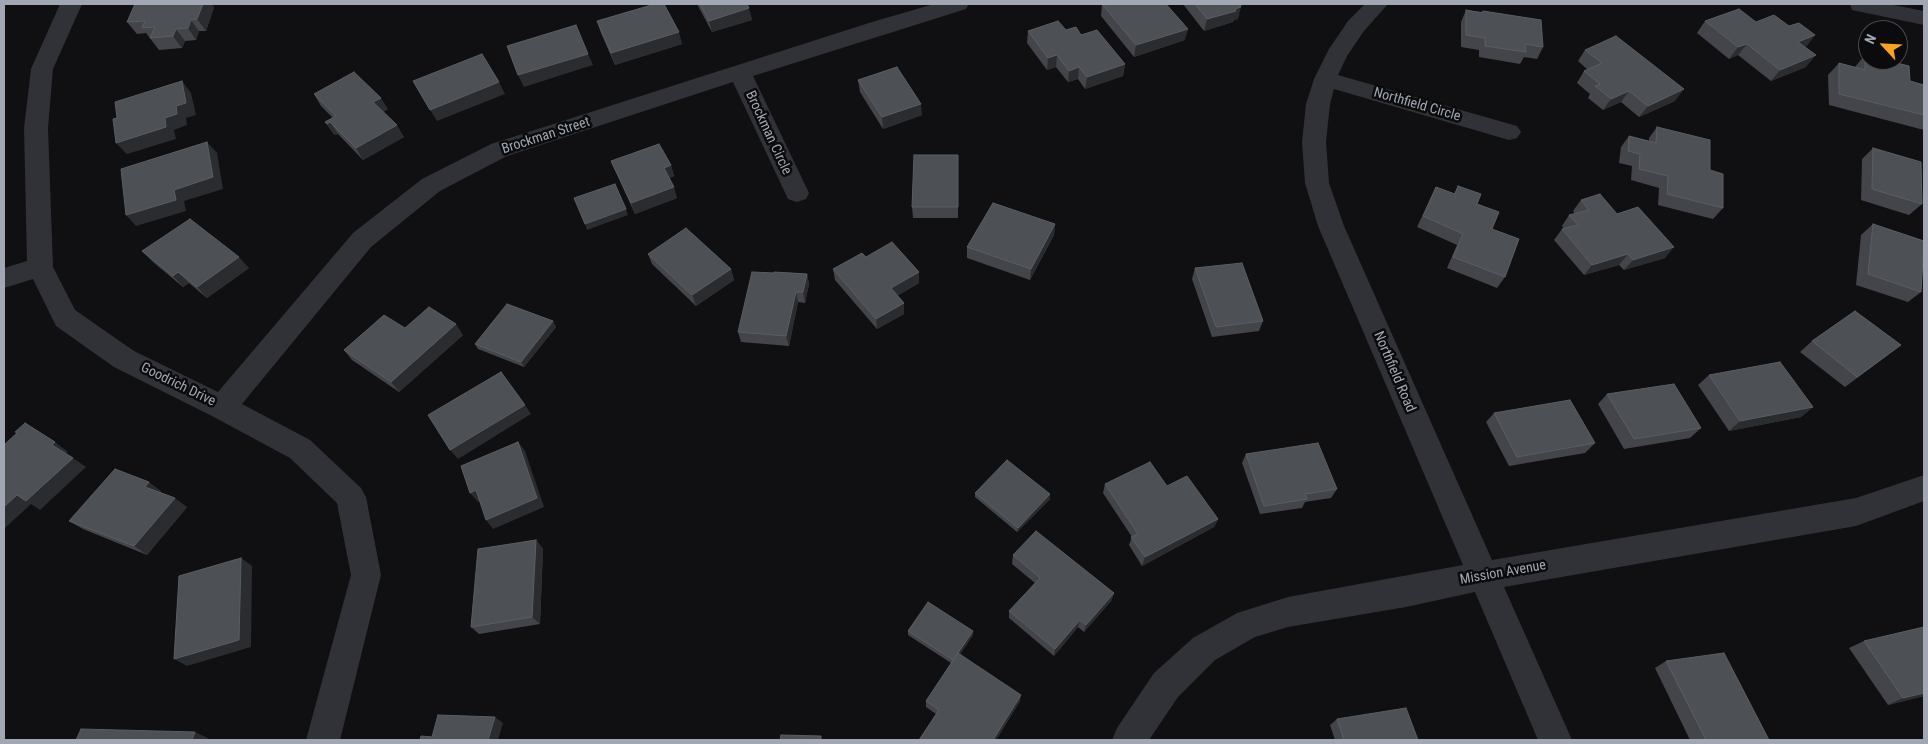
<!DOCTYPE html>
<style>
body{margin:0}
#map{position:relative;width:1928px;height:744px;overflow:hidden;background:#101012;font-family:"Roboto Condensed",sans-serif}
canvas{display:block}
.frame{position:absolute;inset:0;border:5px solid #a1a8b3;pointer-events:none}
.north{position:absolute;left:1858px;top:20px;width:50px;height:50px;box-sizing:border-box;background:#0b0b0d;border:1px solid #474a4f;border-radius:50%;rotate:295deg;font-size:14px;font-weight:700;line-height:20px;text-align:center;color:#a1a8b3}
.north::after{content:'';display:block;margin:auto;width:18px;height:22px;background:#f8a122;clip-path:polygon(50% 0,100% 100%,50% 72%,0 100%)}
</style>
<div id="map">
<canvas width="1928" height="744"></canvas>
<div class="frame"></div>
<div class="north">N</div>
</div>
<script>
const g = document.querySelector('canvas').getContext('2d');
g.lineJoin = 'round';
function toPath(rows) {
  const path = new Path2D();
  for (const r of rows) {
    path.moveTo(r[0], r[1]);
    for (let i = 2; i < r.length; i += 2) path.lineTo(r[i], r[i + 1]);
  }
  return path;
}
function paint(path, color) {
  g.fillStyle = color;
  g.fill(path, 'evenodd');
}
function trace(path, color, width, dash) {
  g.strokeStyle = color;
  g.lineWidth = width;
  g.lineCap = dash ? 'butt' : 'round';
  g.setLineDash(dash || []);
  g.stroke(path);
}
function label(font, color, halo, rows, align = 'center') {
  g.font = font + ' "Roboto Condensed",sans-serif';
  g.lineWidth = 5;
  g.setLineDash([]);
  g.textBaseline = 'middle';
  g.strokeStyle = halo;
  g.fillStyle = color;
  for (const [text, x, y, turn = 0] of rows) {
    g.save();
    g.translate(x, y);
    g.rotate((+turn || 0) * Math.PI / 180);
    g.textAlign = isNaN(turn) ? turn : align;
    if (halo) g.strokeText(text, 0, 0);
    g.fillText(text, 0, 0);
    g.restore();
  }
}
const street = toPath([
 [60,4,82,4,53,69,48,128,53,267,75,310,134,351,218,392,353,233,422,179,491,144,872,22,934,4,969,4,966,9,753,76,809,193,806,199,797,202,788,199,733,82,507,156,440,191,371,247,242,404,310,440,361,488,366,497,381,575,340,740,306,740,351,575,337,503,290,458,212,416,114,367,56,326,33,279,4,288,4,268,27,261,24,128,31,69,60,4],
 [1365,4,1388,4,1364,31,1347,56,1338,75,1517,126,1521,132,1517,138,1509,140,1334,89,1330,104,1326,142,1329,183,1344,226,1492,560,1856,498,1924,475,1924,501,1856,526,1504,587,1572,740,1538,740,1475,592,1406,607,1288,627,1255,637,1215,660,1178,697,1149,740,1112,740,1117,728,1154,673,1193,638,1237,613,1288,597,1463,565,1318,226,1305,183,1302,142,1306,104,1314,79,1329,49,1348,21,1365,4],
 [1850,4,1888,4,1924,11,1924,25,1852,10,1850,4]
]);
const wall = toPath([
 [697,4,747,4,752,20,712,32],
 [1102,4,1185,40,1134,57,1101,16],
 [1183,4,1247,4,1240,6,1238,19,1234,20,1233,22,1204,31],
 [214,7,206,31,199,31,196,40,185,41,182,48,159,50,146,33,137,34,127,22],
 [1466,10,1482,12,1483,11,1543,47,1537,59,1524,57,1520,64,1479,57,1479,50,1461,47,1461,22],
 [597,21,682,44,615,65,601,33],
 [1705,21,1756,22,1789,26,1815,35,1805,47,1806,67,1771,81,1738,55,1729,59,1697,33],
 [1066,30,1081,35,1125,64,1123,76,1085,89,1078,79,1068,82,1056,67,1047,70,1027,43,1028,31],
 [1585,50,1675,101,1639,117,1621,102,1603,110,1588,98,1590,94,1577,83,1584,71,1588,70,1578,61],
 [1865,55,1910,81,1924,85,1924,130,1829,105,1828,75,1839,63,1855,67],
 [858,80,922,115,883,129,860,92],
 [314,94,388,109,383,112,404,137,363,160,338,134,335,135,333,133,325,122,333,118,321,106],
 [1657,127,1710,170,1723,208,1713,219,1658,205,1659,188,1631,180,1632,166,1619,163,1621,147,1629,136,1649,141,1649,138],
 [1873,148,1922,204,1909,215,1861,200,1862,159],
 [958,155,958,218,913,218,912,207],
 [611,161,671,165,674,176,669,178,677,198,635,214,616,172],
 [1458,186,1477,204,1492,229,1505,277,1497,288,1447,268,1457,245,1417,227,1436,187,1454,194],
 [1581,200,1617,214,1665,258,1624,270,1619,265,1584,275,1554,240,1562,229,1564,229,1562,226,1569,215,1575,214,1573,211],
 [1055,224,1054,235,1030,280,967,258,967,247],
 [1873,224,1921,292,1908,302,1856,285,1861,235],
 [142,251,249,268,207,298,189,283,183,287,153,262],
 [648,254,731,269,734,280,696,306,652,264],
 [866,257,919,272,919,283,897,296,904,303,904,314,877,329,835,280,833,269],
 [1195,268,1263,321,1259,331,1212,337,1192,279],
 [774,273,807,274,809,284,805,303,798,302,789,346,741,342,738,332],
 [556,327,524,367,478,349,475,344],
 [405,328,463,335,399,392,352,360,344,350],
 [1812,341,1888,355,1845,387,1800,352],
 [1709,375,1813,407,1801,417,1729,431,1698,385],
 [1607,394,1701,428,1690,438,1624,449,1598,404],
 [1494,413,1595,443,1585,453,1509,466,1486,422],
 [1246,454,1337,489,1331,498,1305,502,1302,508,1260,514,1242,463],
 [1105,484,1167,486,1218,519,1214,527,1142,566,1129,545,1132,537,1103,493],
 [161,491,160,492,187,507,147,555,83,529,69,521],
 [975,493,1050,494,1050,499,1017,532,975,497],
 [536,540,543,549,540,624,479,634,471,627],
 [1013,555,1114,593,1111,601,1084,632,1078,627,1054,656,1009,618,1009,611,1035,583,1012,564],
 [908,631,973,631,973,635,960,654,1020,701,996,740,919,740,936,714,926,707,926,701,951,663,908,635],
 [1864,641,1924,696,1888,705,1849,648],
 [1666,661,1769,740,1690,740,1655,668],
 [1337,719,1418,740,1335,740,1330,725]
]);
const shadedWall = toPath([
 [203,4,212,4,214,7,206,31,197,19],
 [1241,7,1238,19,1234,20,1233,22,1204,31,1207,19],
 [749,8,752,20,712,32,709,21],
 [191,20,199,31,196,40,188,28],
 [176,29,185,41,182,48,173,36],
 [1188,29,1185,40,1134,57,1136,45],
 [679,32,682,44,615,65,611,53],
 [1815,35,1806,47,1788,54,1798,42],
 [1747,44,1738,55,1729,59,1738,47],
 [588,54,593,65,524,87,518,75],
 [1057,55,1056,67,1047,70,1048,58],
 [1816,55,1806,67,1771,81,1780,70],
 [1125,64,1123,76,1085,89,1087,77],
 [1079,67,1078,79,1068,82,1069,71],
 [182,81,191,93,196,115,186,118,187,125,174,130,176,139,127,154,116,143,165,118,176,106],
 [499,82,505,94,437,121,430,110],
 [1684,89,1675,101,1639,117,1648,106],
 [1629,91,1621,102,1603,110,1611,99],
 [381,98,388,109,380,114,373,102],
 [921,104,922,115,883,129,882,117],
 [330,122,338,134,335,135,327,124],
 [397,125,404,137,363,160,356,148],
 [207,142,217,153,223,189,184,201,186,211,136,226,126,215,174,190],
 [671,165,674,176,668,179,664,168],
 [674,187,677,198,635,214,631,203],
 [626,209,628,215,587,230,585,224],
 [1055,224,1054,235,1030,280,1031,269],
 [1674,247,1665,258,1624,270,1633,260],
 [1628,254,1619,265,1584,275,1592,265],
 [239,257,249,268,207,298,197,287],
 [731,269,734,280,696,306,692,295],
 [178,272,189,283,183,287,173,276],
 [919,272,919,283,892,299,891,288],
 [807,274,809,284,805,303,803,292],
 [796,292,798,302,789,346,786,336],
 [904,303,904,314,877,329,876,319],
 [553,321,556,327,524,367,521,362],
 [456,324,463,335,399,392,391,382],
 [525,405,531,414,458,459,450,450],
 [1813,407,1801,417,1729,431,1740,421],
 [55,442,68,452,65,454,52,445],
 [518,442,525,451,544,507,493,529,486,520],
 [73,458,86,467,40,510,31,504,4,529,4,507,17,495],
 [149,482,161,491,157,496,145,487],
 [476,490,483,499,478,502,470,493],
 [1050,494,1050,499,1017,532,1018,528],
 [175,498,187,507,147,555,134,546],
 [1218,519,1214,527,1142,566,1145,557],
 [536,540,543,549,540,624,532,617],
 [241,558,252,566,251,647,187,666,174,659],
 [1114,593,1111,601,1084,632,1086,625],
 [1080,620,1078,627,1054,656,1055,649],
 [973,631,973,635,953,664,953,661],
 [1924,693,1924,696,1888,705,1903,698],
 [1021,695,1020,701,996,740,993,740],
 [495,717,503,723,498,740,488,740],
 [195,732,208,738,207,740,192,740]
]);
const building = toPath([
 [135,4,203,4,197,19,191,20,188,28,176,29,173,36,150,38,155,27,142,28,145,21,127,22,135,4],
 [655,4,664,4,679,32,611,53,597,21,655,4],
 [700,4,747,4,749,8,709,21,700,4],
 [1102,4,1166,4,1188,29,1136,45,1102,4],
 [1195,4,1239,4,1241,7,1235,9,1236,11,1207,19,1195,4],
 [1739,9,1756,22,1774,15,1789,26,1799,23,1815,35,1798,42,1816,55,1780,70,1747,44,1738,47,1705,21,1739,9],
 [1466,10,1482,13,1483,11,1541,20,1543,47,1525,44,1526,52,1485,46,1485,38,1466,35,1466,10],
 [1058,21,1066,30,1076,27,1081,35,1097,30,1125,64,1087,77,1079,67,1069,71,1057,55,1048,58,1028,31,1058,21],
 [576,25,588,54,518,75,507,46,576,25],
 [1616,36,1684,89,1648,106,1629,91,1611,99,1595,86,1600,84,1584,71,1602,63,1585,50,1616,36],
 [482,54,499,82,430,110,413,81,482,54],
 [1865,55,1868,56,1868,60,1885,60,1909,66,1910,81,1924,85,1924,115,1839,94,1839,63,1865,70,1865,55],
 [897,67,921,104,882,117,858,80,897,67],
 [354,72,381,98,373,102,397,125,356,148,330,122,327,124,325,122,336,116,314,94,354,72],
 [182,81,186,103,176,106,177,114,165,118,166,127,116,143,113,119,117,118,115,102,182,81],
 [1657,127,1710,140,1710,170,1723,174,1723,208,1667,194,1668,176,1639,169,1640,154,1628,151,1629,136,1656,143,1657,127],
 [207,142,213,177,174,190,176,200,126,215,121,169,207,142],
 [659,144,671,165,664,168,674,187,631,203,611,161,659,144],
 [1873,148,1921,162,1922,204,1872,189,1873,148],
 [914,155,958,155,958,207,912,207,914,155],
 [615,184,626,209,585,224,574,198,615,184],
 [1458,186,1481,194,1477,204,1499,212,1492,229,1519,239,1505,277,1453,257,1463,234,1423,216,1436,187,1455,194,1458,186],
 [1600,194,1617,214,1638,207,1674,247,1633,260,1628,254,1592,265,1562,229,1578,225,1569,215,1589,210,1581,200,1600,194],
 [993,203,1055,224,1031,269,967,247,993,203],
 [190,219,239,257,197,287,178,272,173,276,142,251,190,219],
 [1873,224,1924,241,1921,292,1868,274,1873,224],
 [686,228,731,269,692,295,648,254,686,228],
 [892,242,919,272,891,288,904,303,876,319,833,269,862,253,866,257,892,242],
 [1242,263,1263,321,1216,327,1195,268,1242,263],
 [752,272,774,273,774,272,807,274,803,292,796,292,786,336,738,332,752,272],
 [507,304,553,321,521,362,475,344,507,304],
 [429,307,456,324,391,382,344,350,384,315,405,328,429,307],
 [1855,311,1901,345,1857,377,1812,341,1855,311],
 [1780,362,1813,407,1740,421,1709,375,1780,362],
 [501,372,525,405,450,450,428,415,501,372],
 [1674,384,1701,428,1634,439,1607,394,1674,384],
 [1570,400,1595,443,1517,457,1494,413,1570,400],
 [25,423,55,442,52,445,73,458,26,501,17,495,4,507,4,445,17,433,15,432,25,423],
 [518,442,537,498,486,520,476,490,470,493,461,466,518,442],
 [1318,443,1337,489,1305,494,1307,499,1264,506,1246,454,1318,443],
 [1007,460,1050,494,1018,528,975,493,1007,460],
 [1150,462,1167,486,1187,476,1218,519,1145,557,1131,537,1138,534,1105,484,1150,462],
 [115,469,149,482,145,487,175,498,134,546,69,521,115,469],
 [1036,531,1114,593,1086,625,1080,620,1055,649,1009,611,1040,578,1013,555,1036,531],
 [536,540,532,617,471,627,478,549,536,540],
 [241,558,239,640,174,659,179,576,241,558],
 [928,602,973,631,953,660,908,631,928,602],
 [1924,627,1924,693,1903,698,1864,641,1924,627],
 [958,653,1021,695,993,740,919,740,939,710,926,701,958,653],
 [1724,653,1769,740,1706,740,1666,661,1724,653],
 [1406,708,1418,740,1344,740,1337,719,1406,708],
 [438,715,495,717,488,740,420,740,421,736,432,737,438,715],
 [81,729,195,732,192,740,76,740,81,729],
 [781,735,821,736,821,740,780,740,781,735]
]);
const streetNames = [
 ["Northfield Circle",1417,105,16],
 ["Brockman Circle",768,133,65],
 ["Brockman Street",546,136,-18],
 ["Northfield Road",1394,372,67],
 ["Goodrich Drive",178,385,26],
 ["Mission Avenue",1503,573,-10]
];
paint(street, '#313237');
paint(wall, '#43454a');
paint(shadedWall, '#2a2c2f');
paint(building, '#4d5055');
trace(building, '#5a5e64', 1);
label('14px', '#a1a8b3', '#0b0b0d', streetNames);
</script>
